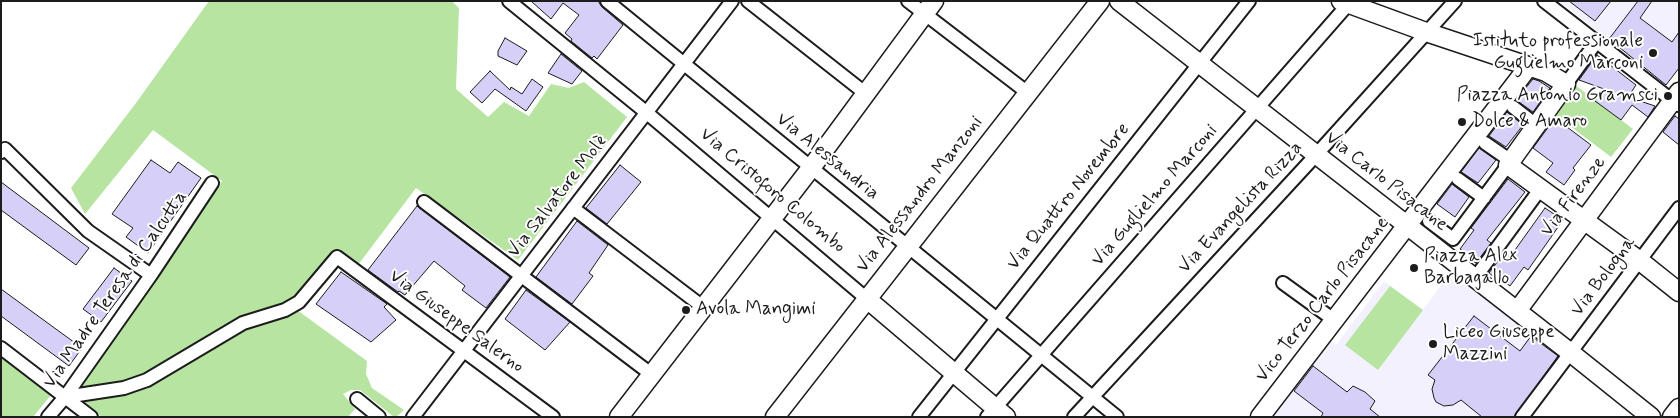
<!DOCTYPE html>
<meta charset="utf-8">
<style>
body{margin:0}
#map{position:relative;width:1680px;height:418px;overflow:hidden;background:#fff;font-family:Mynerve,sans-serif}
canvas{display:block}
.frame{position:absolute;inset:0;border:2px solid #1c1c1c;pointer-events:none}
</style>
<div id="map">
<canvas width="1680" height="418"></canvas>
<div class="frame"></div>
</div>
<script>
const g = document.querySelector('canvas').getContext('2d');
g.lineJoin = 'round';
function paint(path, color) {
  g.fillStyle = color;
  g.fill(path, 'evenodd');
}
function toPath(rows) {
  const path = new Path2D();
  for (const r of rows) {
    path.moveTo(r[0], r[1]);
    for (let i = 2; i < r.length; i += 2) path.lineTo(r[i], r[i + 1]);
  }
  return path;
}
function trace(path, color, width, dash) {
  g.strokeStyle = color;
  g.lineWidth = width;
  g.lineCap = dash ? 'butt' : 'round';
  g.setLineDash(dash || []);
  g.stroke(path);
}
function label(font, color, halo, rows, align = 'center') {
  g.font = font + ' Mynerve,sans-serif';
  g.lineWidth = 4;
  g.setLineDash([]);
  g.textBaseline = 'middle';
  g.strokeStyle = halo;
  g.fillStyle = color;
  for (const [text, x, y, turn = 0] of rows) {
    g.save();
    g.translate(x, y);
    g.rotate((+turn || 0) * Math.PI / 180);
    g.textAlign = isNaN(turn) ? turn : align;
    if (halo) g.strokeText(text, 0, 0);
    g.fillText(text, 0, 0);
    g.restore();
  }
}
const built = toPath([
 [1559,1,1679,1,1679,68,1666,85],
 [1451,272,1533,333,1527,342,1532,346,1478,417,1270,417,1328,340,1336,345,1384,281,1423,310]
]);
const green = toPath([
 [209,1,452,1,459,8,456,89,488,117,504,102,529,116,551,84,569,88,584,82,627,117,518,260,416,188,358,265,344,252,297,310,367,361,366,374,372,388,404,410,396,417,394,417,360,390,351,390,343,394,355,409,348,417,102,417,82,402,79,388,222,181,153,130,85,214,71,188,136,103],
 [1575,85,1633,129,1611,157,1553,113],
 [1390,286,1423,310,1378,370,1345,345],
 [1,356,51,395,33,417,1,417]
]);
const building = toPath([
 [531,1,598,1,602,7,623,25,597,59,594,56,592,58,571,41,572,39,565,33,579,15,563,3,551,19,531,1],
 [1569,1,1611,1,1595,21,1569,1],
 [1638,1,1652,1,1640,18,1672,42,1679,32,1679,68,1666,85,1609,39,1638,1],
 [505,38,527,51,517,65,498,56,498,51,505,38],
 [561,54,582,71,572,84,548,73,561,54],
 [1597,55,1636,85,1628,97,1655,106,1648,117,1632,105,1621,120,1595,101,1604,89,1579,80,1597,55],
 [490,71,510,90,511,87,522,94,532,79,543,87,526,111,495,89,482,103,470,92,490,71],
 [1533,79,1539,81,1550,88,1533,112,1516,100,1533,79],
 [1507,112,1523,125,1506,147,1489,136,1507,112],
 [1675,116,1679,119,1679,145,1663,132,1675,116],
 [1555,118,1591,145,1573,168,1575,170,1564,185,1546,172,1553,163,1533,148,1555,118],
 [1479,148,1496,160,1478,183,1461,172,1479,148],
 [151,160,170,173,178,162,201,178,148,253,126,237,133,228,112,214,151,160],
 [620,165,641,182,607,224,586,208,620,165],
 [1508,179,1525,192,1487,240,1491,243,1476,263,1468,258,1470,256,1460,249,1474,230,1471,228,1508,179],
 [1,182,89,248,76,265,1,210,1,182],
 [1452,184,1469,197,1455,217,1437,204,1452,184],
 [417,206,510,277,486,308,462,290,465,286,434,261,405,295,399,291,398,292,368,270,417,206],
 [1545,208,1563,220,1528,270,1524,267,1510,286,1501,279,1499,281,1489,273,1504,253,1510,257,1545,208],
 [577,221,608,245,589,273,593,276,572,304,536,277,577,221],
 [114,268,132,281,101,322,83,309,114,268],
 [341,272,387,304,384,307,396,320,371,342,316,304,341,272],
 [1,289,82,348,69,366,1,316,1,289],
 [526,290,570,322,545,350,505,319,526,290],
 [1474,316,1520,351,1531,336,1558,356,1514,417,1482,417,1461,400,1453,405,1444,406,1436,402,1434,398,1432,389,1435,380,1428,375,1474,316],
 [1313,366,1347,392,1353,386,1365,392,1375,401,1370,409,1380,417,1321,417,1323,413,1294,391,1313,366]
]);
const street = toPath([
 [509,1,647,113,867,299],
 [607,1,1117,417],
 [748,1,865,93],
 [908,1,1028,93],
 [1544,1,1678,105],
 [1566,84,1597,41],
 [1513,107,1536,125],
 [1485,143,1511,161],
 [1,152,5,149,88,231,151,275],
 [1458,179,1484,198],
 [424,202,651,374],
 [573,208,703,307],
 [1429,221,1453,239,1508,165],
 [1475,278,1541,188],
 [1283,283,1334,320],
 [1,348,91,417],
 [65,397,124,388,147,380,243,323,285,310,299,302,337,257,553,417],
 [357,399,379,417],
 [48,417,65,397,151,275,212,183],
 [413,417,732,1],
 [919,417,1249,1],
 [987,417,1351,1],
 [1074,417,1316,155,1455,1],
 [1522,417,1679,208]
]);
const secondary = toPath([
 [1119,1,1571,353,1651,417],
 [1341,1,1426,32,1546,72,1566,84,1508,165,1640,261,1679,292],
 [867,299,1006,417],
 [1517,311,1679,92],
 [619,417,811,168,934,1],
 [775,417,1100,1],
 [1260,417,1529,66],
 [1672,417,1679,408]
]);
const markers = [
 [1653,53,5,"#1c1c1c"],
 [1668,96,5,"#1c1c1c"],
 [1462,122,5,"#1c1c1c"],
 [1414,268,5,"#1c1c1c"],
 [686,310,5,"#1c1c1c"],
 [1433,344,5,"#1c1c1c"]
];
const poiNames = [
 ["Istituto professionale",1643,42,"right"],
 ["Guglielmo Marconi",1643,64,"right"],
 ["Piazza Antonio Gramsci",1658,96,"right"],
 ["Dolce & Amaro",1472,122],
 ["Piazza Alex",1424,257],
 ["Barbagallo",1424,279],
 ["Avola Mangimi",696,310],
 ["Liceo Giuseppe",1443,333],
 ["Mazzini",1443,355]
];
const streetNames = [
 ["Via Alessandria",827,157,39],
 ["Via Carlo Pisacane",1386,182,38],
 ["Via Cristoforo Colombo",772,191,40],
 ["Via Alessandro Manzoni",920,195,-52],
 ["Via Guglielmo Marconi",1155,196,-49],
 ["Via Salvatore Molè",558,197,-52],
 ["Via Quattro Novembre",1069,197,-51],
 ["Via Firenze",1574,197,-53],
 ["Via Evangelista Rizza",1241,208,-47],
 ["Via Bologna",1604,277,-53],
 ["Via Madre Teresa di Calcutta",116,290,-55],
 ["Vico Terzo Carlo Pisacane",1323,300,-52],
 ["Via Giuseppe Salerno",456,322,36]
];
paint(built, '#f3f1fd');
paint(green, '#b8e4a2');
paint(building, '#d6cff7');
trace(building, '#1c1c1c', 1);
trace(street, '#1c1c1c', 16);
trace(secondary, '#1c1c1c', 21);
trace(street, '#fff', 12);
trace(secondary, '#fff', 18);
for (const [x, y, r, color] of markers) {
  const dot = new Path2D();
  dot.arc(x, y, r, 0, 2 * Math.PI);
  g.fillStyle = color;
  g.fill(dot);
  trace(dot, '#fff', 2);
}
label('19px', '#1c1c1c', '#fff', poiNames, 'left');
label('19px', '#1c1c1c', '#fff', streetNames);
</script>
